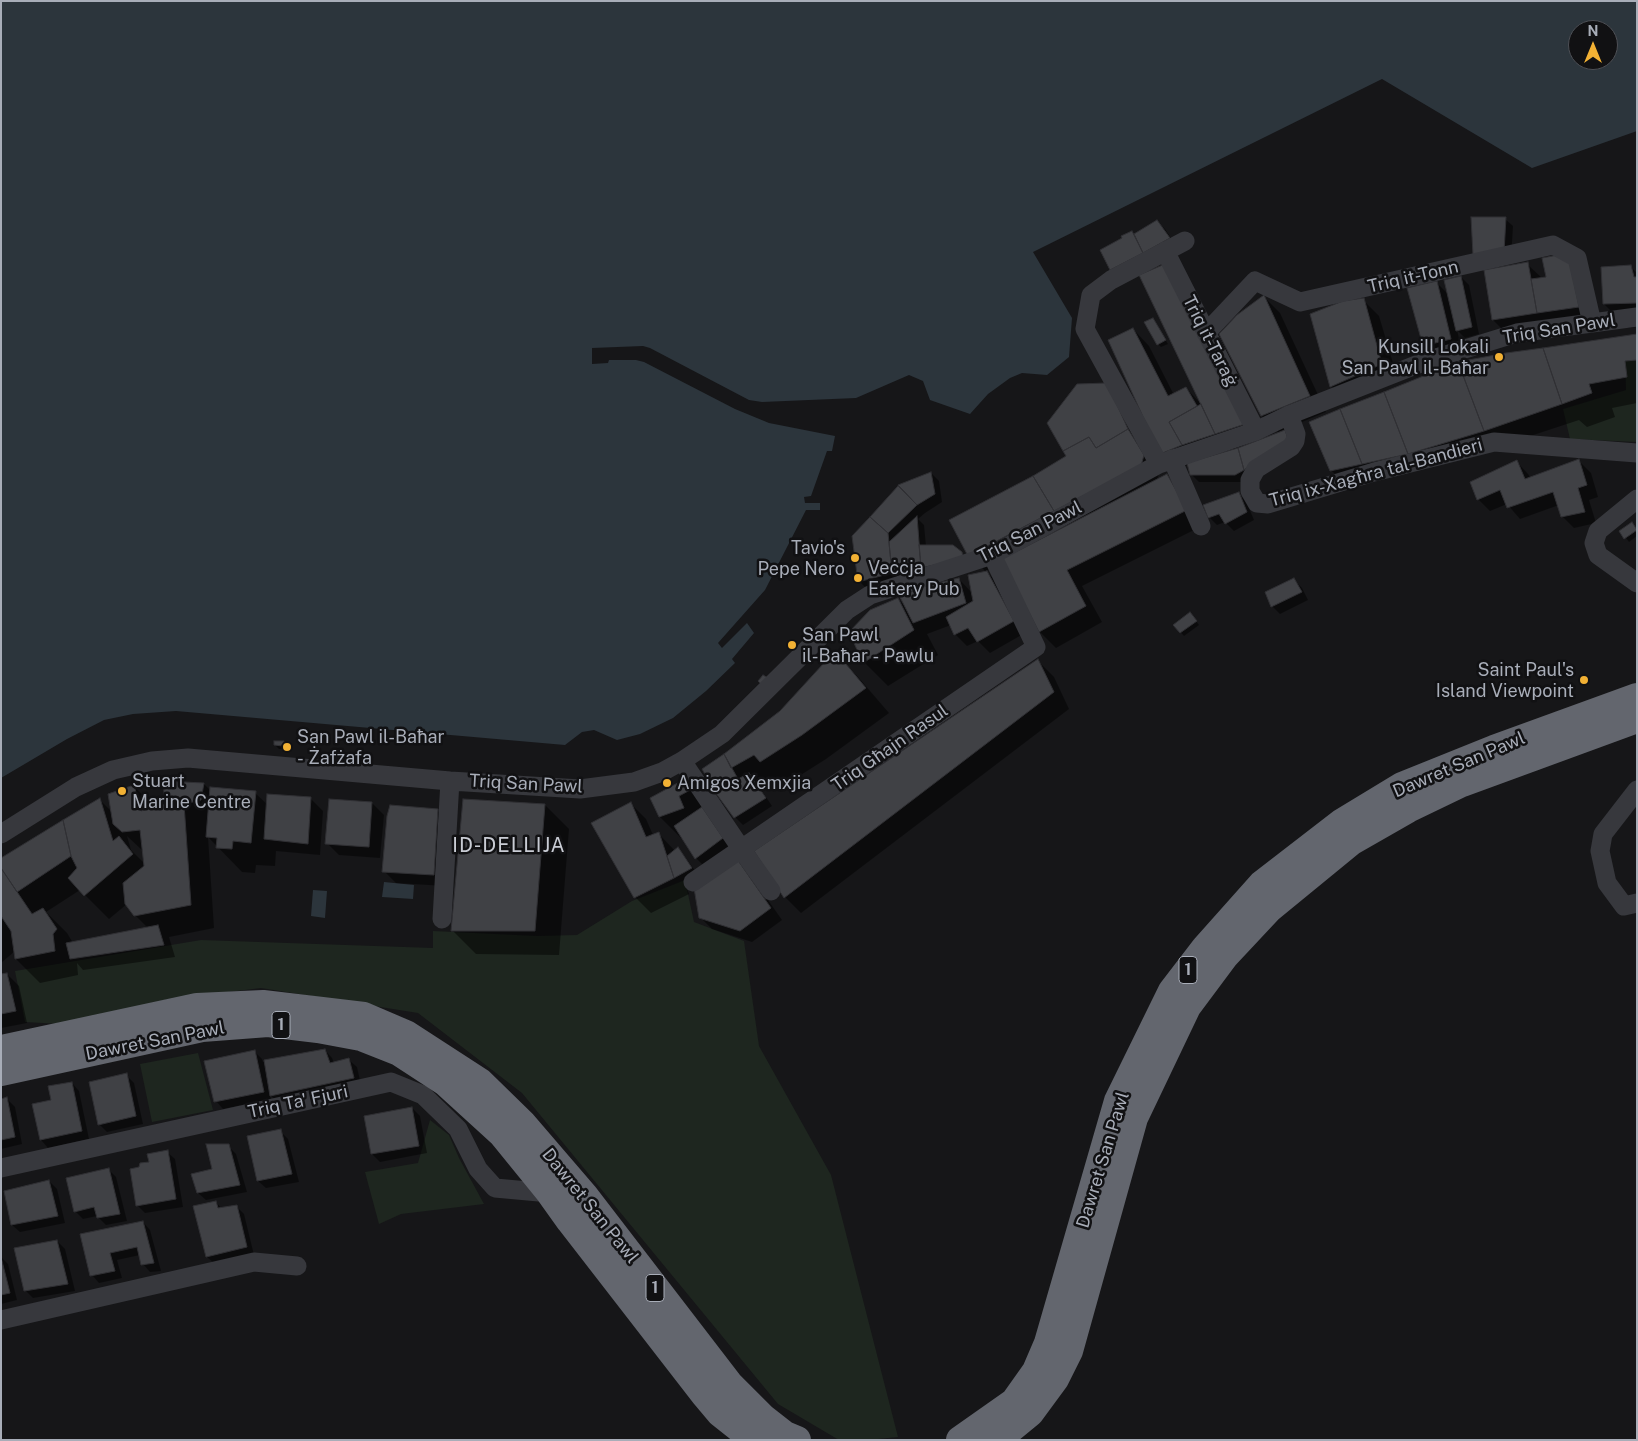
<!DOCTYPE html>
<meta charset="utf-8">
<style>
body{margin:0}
#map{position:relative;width:1638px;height:1441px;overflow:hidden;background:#161618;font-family:"Public Sans",sans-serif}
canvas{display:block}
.frame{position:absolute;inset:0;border:2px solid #a8adb8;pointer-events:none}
.north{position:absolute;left:1568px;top:20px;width:50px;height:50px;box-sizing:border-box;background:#111113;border:1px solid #4d4f55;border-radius:50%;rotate:0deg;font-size:14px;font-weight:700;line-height:20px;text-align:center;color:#a8adb8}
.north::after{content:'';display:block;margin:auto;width:18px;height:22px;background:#f2b134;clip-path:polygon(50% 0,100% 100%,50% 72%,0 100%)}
</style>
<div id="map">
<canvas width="1638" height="1441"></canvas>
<div class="frame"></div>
<div class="north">N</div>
</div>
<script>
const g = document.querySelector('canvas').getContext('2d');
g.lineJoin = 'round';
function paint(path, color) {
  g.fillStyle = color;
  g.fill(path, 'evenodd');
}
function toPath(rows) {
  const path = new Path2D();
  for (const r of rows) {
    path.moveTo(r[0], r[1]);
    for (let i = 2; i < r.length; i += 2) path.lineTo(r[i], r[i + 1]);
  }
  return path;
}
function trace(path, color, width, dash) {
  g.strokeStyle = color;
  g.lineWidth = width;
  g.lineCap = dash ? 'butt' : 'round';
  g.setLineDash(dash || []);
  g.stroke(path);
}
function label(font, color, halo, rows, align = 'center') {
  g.font = font + ' "Public Sans",sans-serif';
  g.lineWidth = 5;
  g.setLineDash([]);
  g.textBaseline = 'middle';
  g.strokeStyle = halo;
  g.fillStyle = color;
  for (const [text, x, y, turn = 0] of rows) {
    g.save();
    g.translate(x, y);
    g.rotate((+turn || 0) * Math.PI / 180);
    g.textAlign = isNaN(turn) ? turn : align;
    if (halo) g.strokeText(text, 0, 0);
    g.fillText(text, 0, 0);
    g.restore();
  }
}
const green = toPath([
 [1637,360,1637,442,1570,439,1563,409,1626,390,1625,361],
 [685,880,694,922,744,941,759,1046,831,1175,898,1437,868,1440,839,1440,778,1404,522,1093,418,1013,261,988,165,1000,60,1024,25,1022,15,971,201,940,433,948,433,931,537,936,577,935,632,901],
 [198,1053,213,1110,152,1122,140,1064],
 [430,1120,449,1135,459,1158,484,1204,401,1214,379,1224,365,1172,418,1163]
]);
const water = toPath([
 [1,1,1637,1,1637,131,1532,168,1382,79,1033,252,1072,318,1069,357,1047,375,1022,373,1010,378,988,394,970,414,930,400,923,381,909,375,856,398,762,402,749,400,650,348,643,346,592,348,592,364,608,363,609,360,636,360,644,362,735,409,769,423,835,436,832,451,827,451,811,496,804,497,805,503,820,503,820,510,806,510,765,590,718,643,722,648,747,623,754,633,732,659,735,663,706,691,673,718,640,734,617,740,594,730,582,732,565,745,176,711,133,714,104,720,67,739,1,778],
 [1578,30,1608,30,1608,60,1578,60],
 [384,882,414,885,413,899,382,897],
 [313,890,327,891,325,918,311,916]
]);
const shadow = toPath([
 [1472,218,1505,219,1513,226,1511,259],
 [1157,222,1165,229,1177,247,1111,269,1132,233,1134,235],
 [1543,259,1594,322,1509,336,1493,320,1485,271,1527,264,1542,278,1547,278],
 [1631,267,1637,273,1637,327,1628,328,1604,304],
 [1461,277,1469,285,1479,334,1465,338,1457,330,1462,351,1436,357,1424,345,1437,283,1449,295],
 [1181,282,1260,441,1244,482,1199,482,1191,474,1189,464,1178,469,1161,453,1133,329,1149,346,1174,395,1186,388,1202,405],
 [1224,441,1233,450,1197,461],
 [1264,297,1280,313,1326,412,1278,432,1262,416,1221,334],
 [1363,300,1379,316,1398,380,1347,402,1331,386],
 [1152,319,1168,344,1161,347,1158,344],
 [1637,336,1637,403,1612,408,1615,417,1587,427,1579,420,1500,446,1425,469,1421,465,1343,482,1331,470],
 [1107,384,1159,472,1157,481,1166,476,1183,492,1202,526,1082,586,1102,622,1056,648,1040,632,1004,561,986,571,999,584,1025,633,990,653,978,641,967,646,955,634,951,625,927,634,938,655,888,686,864,662,851,632,898,599,906,607,959,579,973,594,986,572,970,555,1034,477,1067,457],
 [1579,461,1591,473,1598,497,1589,500,1596,523,1574,528,1562,516,1559,505,1520,519,1507,504,1490,511,1478,499,1517,462,1528,474,1531,479],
 [931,473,939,481,942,502,925,513,918,519,924,525,926,546,961,553,969,561,871,593,859,581,871,518,900,486],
 [1238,493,1246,501,1254,520,1234,531,1225,522,1217,525,1209,517],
 [1632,524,1637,529,1637,536,1629,542,1621,531],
 [1294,580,1302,588,1308,600,1280,614,1272,606],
 [1193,617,1199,625,1184,636,1175,626],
 [835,653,858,677,889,713,826,759,785,785,778,778,760,788,772,806,743,825,735,817,716,792,703,769,725,755,780,712],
 [1038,661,1054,677,1069,709,801,913,785,897],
 [283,743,287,746,286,749,279,749,275,745],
 [685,781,734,851,708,870,696,858,684,841,660,817],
 [204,784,211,791,255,793,268,805,311,799,323,811,320,855,276,851,275,866,256,865,255,873,242,872,208,837,214,928,169,937,175,957,83,970,77,963,78,975,40,983,16,959,15,951,1,963,1,859,100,800,112,812,134,786,155,808,167,805],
 [127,836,144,852,145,864,131,850],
 [80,890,109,919,127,904,135,915,148,928,73,943,67,933,46,912],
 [372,803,384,815,380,858,339,855,327,843],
 [630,803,646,819,653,835,658,833,675,851,678,849,685,857,699,876,685,883,689,894,651,913,635,897],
 [545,805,569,829,559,955,476,954,452,930],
 [437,810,449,822,445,886,396,883,384,871],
 [737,861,749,873,782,920,752,942,712,929,700,917],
 [7,974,19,986,27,1023,1,1028,1,975],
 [325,1050,332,1058,334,1063,349,1060,357,1067,361,1085,279,1103,270,1095,271,1099,223,1109,216,1101,254,1051,262,1059,263,1062],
 [126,1075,134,1083,143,1124,107,1132,99,1124],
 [72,1083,79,1091,89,1139,48,1148,41,1140,53,1101],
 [7,1099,15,1107,22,1144,1,1149,1,1100],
 [412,1108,420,1116,427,1153,380,1162,372,1154],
 [280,1131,288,1139,299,1182,266,1188,258,1181],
 [228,1146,236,1154,247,1192,206,1200,198,1193],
 [167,1152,175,1159,183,1207,145,1213,137,1205,140,1168],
 [108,1169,116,1177,127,1221,106,1225,97,1216,83,1219,75,1211],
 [49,1181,57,1189,65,1223,20,1232,12,1225],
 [216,1202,222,1209,236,1206,244,1214,254,1255,215,1264,207,1257],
 [143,1222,150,1230,161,1271,150,1272,143,1264,140,1255,117,1260,122,1278,99,1283,92,1275,82,1235],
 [57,1241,65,1249,75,1291,33,1298,25,1290],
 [1,1257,8,1264,17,1300,1,1304]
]);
const building = toPath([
 [1471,217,1506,217,1504,252,1473,255,1471,217],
 [1157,220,1170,238,1143,253,1134,234,1157,220],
 [1132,231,1143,253,1110,270,1100,250,1122,238,1121,236,1132,231],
 [1558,255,1570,263,1579,307,1537,313,1531,279,1546,277,1542,258,1558,255],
 [1528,262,1537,313,1492,320,1484,270,1528,262],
 [1165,264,1245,424,1215,434,1139,275,1165,264],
 [1631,265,1634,277,1637,277,1637,303,1603,304,1601,267,1631,265],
 [1461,276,1472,327,1456,331,1444,280,1461,276],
 [1437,281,1451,339,1423,346,1407,288,1437,281],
 [1264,295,1310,396,1261,416,1219,334,1237,315,1264,295],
 [1364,298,1382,364,1330,387,1310,314,1343,301,1364,298],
 [1153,318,1166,340,1157,345,1144,322,1153,318],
 [1133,328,1168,396,1186,387,1197,406,1169,422,1182,445,1160,454,1108,340,1133,328],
 [1637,334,1637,360,1625,361,1627,377,1589,384,1592,393,1562,404,1543,348,1637,334],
 [1543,348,1562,404,1484,431,1458,362,1506,353,1543,348],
 [1458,362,1484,431,1408,454,1384,392,1458,362],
 [1107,383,1128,429,1096,448,1089,437,1063,451,1047,423,1077,384,1107,383],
 [1384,392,1408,454,1362,464,1340,409,1384,392],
 [1201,404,1215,434,1182,445,1169,422,1201,404],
 [1340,409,1362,464,1330,471,1309,422,1340,409],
 [1128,429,1144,455,1141,466,1054,511,1033,476,1066,456,1063,451,1089,437,1096,448,1128,429],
 [1285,430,1289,442,1265,454,1244,470,1238,448,1285,430],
 [1238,448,1244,470,1235,475,1190,475,1187,463,1238,448],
 [1579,459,1587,485,1578,488,1585,512,1561,517,1553,492,1507,508,1500,490,1477,500,1470,482,1517,460,1525,479,1579,459],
 [931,472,935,494,917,505,898,485,931,472],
 [1167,474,1187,510,1067,570,1086,606,1039,632,1002,559,1167,474],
 [1033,476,1054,511,968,556,949,520,1033,476],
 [898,486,917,505,888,533,870,517,898,486],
 [1239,492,1247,512,1225,524,1219,514,1208,518,1203,505,1239,492],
 [917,516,921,568,892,573,889,542,917,516],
 [870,517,888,533,892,573,858,582,852,536,870,517],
 [1632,522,1637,530,1624,539,1619,531,1632,522],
 [919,545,953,545,962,552,963,558,921,568,919,545],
 [987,571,1014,621,977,642,968,628,954,635,946,617,973,601,968,575,987,571],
 [959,578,966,603,913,623,900,597,925,586,959,578],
 [1294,578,1302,592,1271,607,1265,592,1294,578],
 [898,598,914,630,863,663,849,632,870,610,898,598],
 [1190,612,1197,621,1180,633,1173,625,1190,612],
 [835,651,866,688,802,735,760,762,754,755,731,768,724,754,780,711,835,651],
 [1038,659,1054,692,784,898,754,851,1038,659],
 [763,675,768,678,762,685,758,681,763,675],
 [274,741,284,741,283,746,274,745,274,741],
 [724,754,738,779,715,792,702,769,724,754],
 [749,773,766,798,734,818,715,792,749,773],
 [685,779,692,789,679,796,684,808,659,817,650,798,685,779],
 [163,781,204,783,201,800,184,804,191,905,134,916,125,904,123,883,144,866,140,830,122,832,113,824,108,794,134,785,141,811,165,804,163,781],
 [210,787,256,791,251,843,233,841,232,849,216,848,217,838,206,837,210,787],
 [267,794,311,797,308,844,264,839,267,794],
 [100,798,113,841,119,836,133,854,84,896,68,878,77,868,71,856,63,820,100,798],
 [329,799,372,802,369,847,325,844,329,799],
 [463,799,545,804,535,931,451,931,463,799],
 [631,802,646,837,659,832,674,878,634,898,591,823,631,802],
 [390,805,438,809,434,875,382,872,387,816,390,805],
 [702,807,723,838,695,859,674,826,702,807],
 [63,820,71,856,17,892,1,868,1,858,63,820],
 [678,847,692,868,674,878,667,856,678,847],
 [737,859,771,908,740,931,699,918,694,888,737,859],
 [1,868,32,914,43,908,57,929,53,934,55,951,15,959,11,931,1,916,1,868],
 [158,925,164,945,70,959,66,943,158,925],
 [7,973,16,1011,1,1014,1,974,7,973],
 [325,1049,330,1063,349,1058,354,1078,270,1096,264,1060,325,1049],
 [255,1050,264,1092,214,1102,204,1061,255,1050],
 [127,1073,136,1116,98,1125,89,1082,127,1073],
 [72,1082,82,1131,40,1140,32,1104,51,1100,48,1086,72,1082],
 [7,1097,15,1137,1,1140,1,1099,7,1097],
 [412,1107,419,1146,371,1154,364,1116,412,1107],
 [281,1129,292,1174,257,1181,247,1136,281,1129],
 [206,1144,229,1144,240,1185,197,1193,191,1174,212,1169,206,1144],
 [168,1150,176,1199,136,1206,130,1169,139,1167,140,1163,149,1162,147,1154,168,1150],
 [109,1168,120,1214,97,1218,94,1207,74,1212,66,1178,109,1168],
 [49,1180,58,1216,11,1225,4,1191,49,1180],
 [216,1201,218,1208,237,1205,247,1247,206,1257,193,1206,216,1201],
 [143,1221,154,1263,141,1265,137,1247,110,1253,115,1271,90,1276,80,1234,143,1221],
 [57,1240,68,1284,24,1291,14,1248,57,1240],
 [1,1257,10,1293,1,1295,1,1257]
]);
const minor = toPath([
 [1165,251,1256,431],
 [1206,333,1255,281,1300,302,1553,245,1577,258,1592,323],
 [1289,415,1296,434,1295,441,1291,447,1256,469,1250,480,1250,491,1257,503,1268,504,1374,472,1494,442,1637,453],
 [1172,459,1201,526],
 [1159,464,1085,329,1091,295,1111,280,1185,241],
 [1637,499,1598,531,1594,543,1598,555,1637,583],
 [682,761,742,850,771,891],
 [1637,790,1603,834,1600,851,1607,883,1624,906,1637,903],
 [1,834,76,787,113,770,152,761,188,758,450,781,580,789,634,782,662,772,682,761,722,734,847,610,870,595,992,555,1159,464,1256,431,1289,415,1426,361,1517,333,1637,317],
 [693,882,1036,647,992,555],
 [442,919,450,781],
 [1,1168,391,1082,423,1095,458,1129,478,1169,495,1188,550,1193,550,1188],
 [1,1320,254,1262,297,1266]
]);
const highway = toPath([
 [1,1049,197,1007,263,1004,364,1016,406,1034,480,1082,523,1124,584,1195,730,1385,762,1417,785,1435,797,1440],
 [1,1072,202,1028,268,1023,318,1029,361,1037,399,1052,445,1082,502,1134,550,1193,570,1221,704,1394,720,1413,754,1440],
 [960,1440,1014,1402,1036,1371,1048,1343,1118,1101,1172,991,1205,948,1262,884,1341,823,1402,786,1494,749,1637,697],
 [997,1440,1030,1413,1055,1379,1069,1351,1134,1118,1187,1007,1225,956,1269,909,1352,841,1408,809,1462,783,1637,719]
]);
const markers = [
 [1499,357,5,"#f2b134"],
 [855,558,5,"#f2b134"],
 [858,578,5,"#f2b134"],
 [792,645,5,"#f2b134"],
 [1584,680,5,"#f2b134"],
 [287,747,5,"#f2b134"],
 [667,783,5,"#f2b134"],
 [122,791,5,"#f2b134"]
];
const shields = [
 [1188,970,18],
 [281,1025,18],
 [655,1288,18]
];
const shieldNames = [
 ["1",1188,970],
 ["1",281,1025],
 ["1",655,1288]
];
const streetNames = [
 ["Triq it-Tonn",1413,277,-13],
 ["Triq San Pawl",1559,329,-9],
 ["Triq it-Taraġ",1210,341,63],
 ["Triq ix-Xagħra tal-Bandieri",1376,473,-15],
 ["Triq San Pawl",1030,532,-27],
 ["Triq Għajn Rasul",890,748,-35],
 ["Dawret San Pawl",1459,765,-23],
 ["Triq San Pawl",526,784,3],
 ["Dawret San Pawl",155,1041,-11],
 ["Triq Ta' Fjuri",298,1102,-12],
 ["Dawret San Pawl",1103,1160,-73],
 ["Dawret San Pawl",590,1206,51]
];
const poiNames = [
 ["Kunsill Lokali",1489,347,"right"],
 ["San Pawl il-Baħar",1489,368,"right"],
 ["Tavio's",845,548,"right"],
 ["Pepe Nero",845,569,"right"],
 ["Veċċja",868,568],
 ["Eatery Pub",868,589],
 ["San Pawl",802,635],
 ["il-Baħar - Pawlu",802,656],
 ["Saint Paul's",1574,670,"right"],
 ["Island Viewpoint",1574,691,"right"],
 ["San Pawl il-Baħar",297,737],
 ["- Żafżafa",297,758],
 ["Stuart",132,781],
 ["Marine Centre",132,802],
 ["Amigos Xemxjia",677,783]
];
const quarterNames = [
 ["ID-DELLIJA",509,846]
];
paint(green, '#1e261f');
paint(water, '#2c353c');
paint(shadow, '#0007');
paint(building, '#404145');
trace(building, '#303034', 1);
trace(minor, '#37383d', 19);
trace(highway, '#63666e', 28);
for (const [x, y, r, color] of markers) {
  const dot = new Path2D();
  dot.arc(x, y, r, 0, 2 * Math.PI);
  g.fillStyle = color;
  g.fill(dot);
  trace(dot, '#111113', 2);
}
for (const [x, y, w] of shields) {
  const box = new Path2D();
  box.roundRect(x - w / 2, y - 13.5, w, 27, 4);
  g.fillStyle = '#111113';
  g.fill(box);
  trace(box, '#a8adb8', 1);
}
label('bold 16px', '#a8adb8', null, shieldNames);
label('18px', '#a8adb8', '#111113', streetNames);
label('18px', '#a8adb8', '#111113', poiNames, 'left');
g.letterSpacing = '1px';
label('20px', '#c9ccd4', '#111113', quarterNames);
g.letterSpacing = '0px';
</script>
